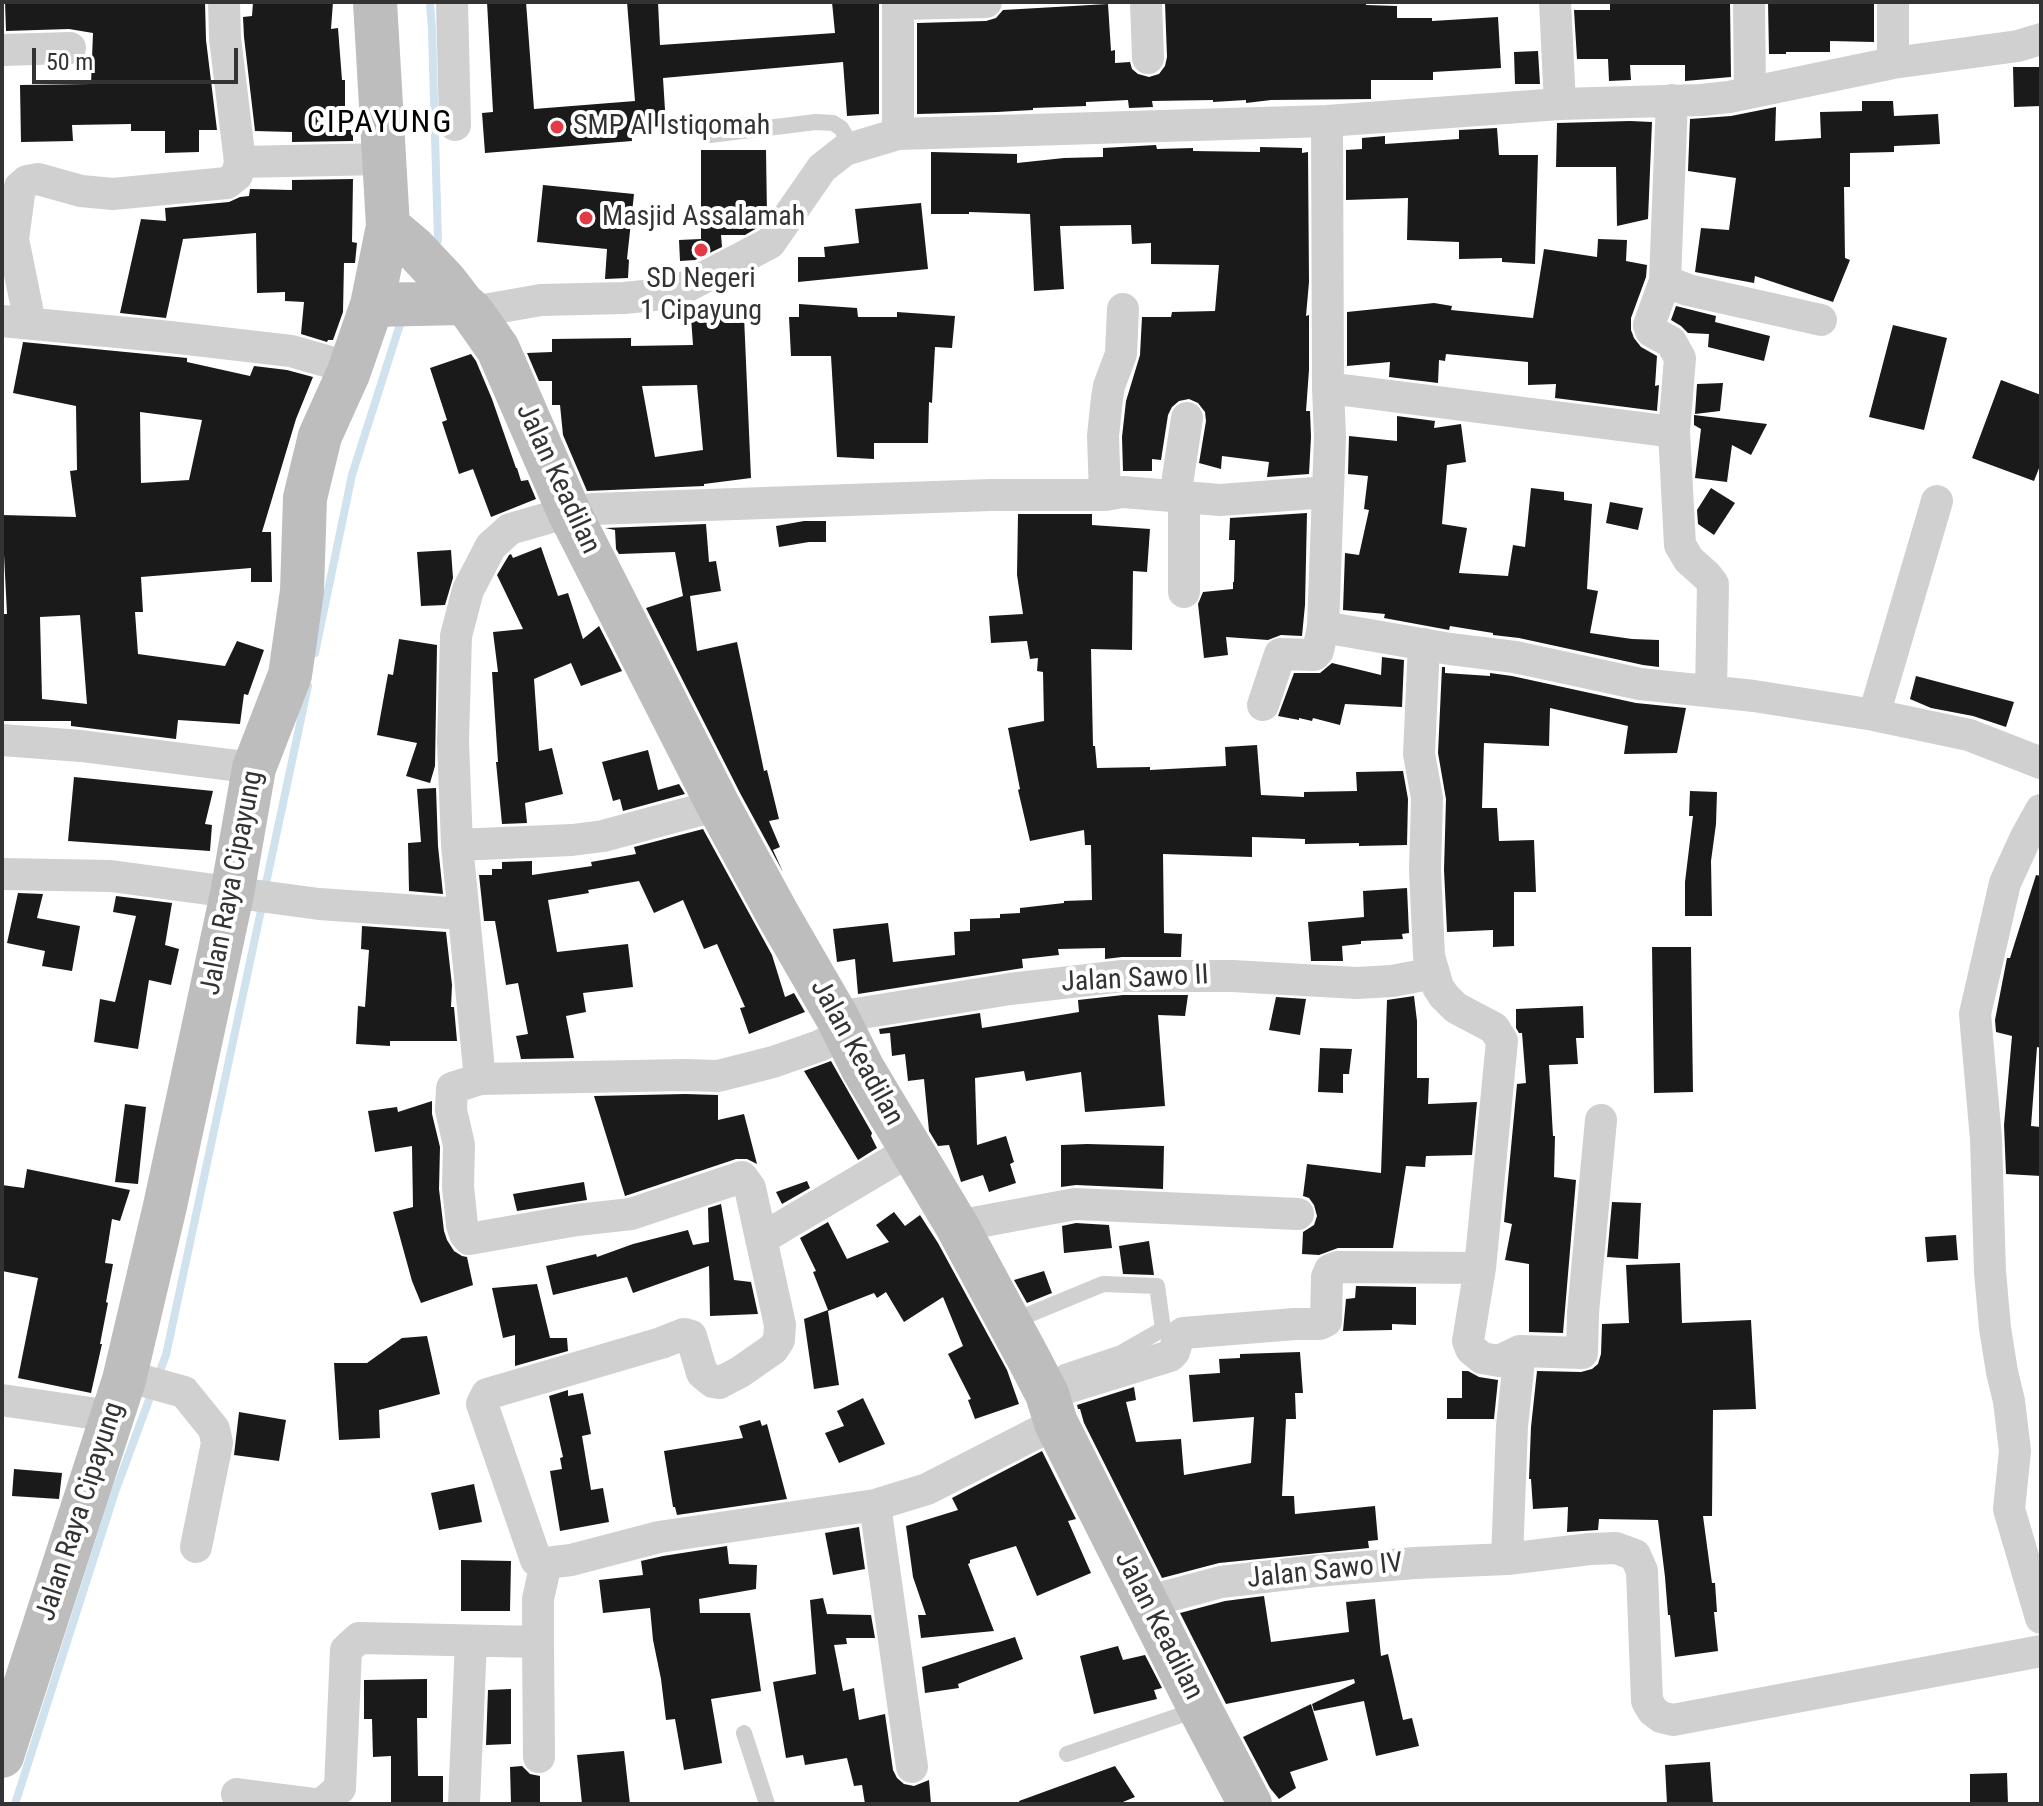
<!DOCTYPE html>
<style>
body{margin:0}
#map{position:relative;width:2043px;height:1806px;overflow:hidden;background:#fff;font-family:"Roboto Condensed",sans-serif}
canvas{display:block}
.frame{position:absolute;inset:0;border:4px solid #333;pointer-events:none}
.scale{position:absolute;left:32px;top:48px;width:206px;height:36px;box-sizing:border-box;border:4px solid #333;border-top:0;padding-left:10px;font-size:24px;line-height:28px;white-space:nowrap;color:#333;-webkit-text-stroke:6px #fff;paint-order:stroke}
</style>
<div id="map">
<canvas width="2043" height="1806"></canvas>
<div class="frame"></div>
<div class="scale">50 m</div>
</div>
<script>
const g = document.querySelector('canvas').getContext('2d');
g.lineJoin = 'round';
function toPath(rows) {
  const path = new Path2D();
  for (const r of rows) {
    path.moveTo(r[0], r[1]);
    for (let i = 2; i < r.length; i += 2) path.lineTo(r[i], r[i + 1]);
  }
  return path;
}
function trace(path, color, width, dash) {
  g.strokeStyle = color;
  g.lineWidth = width;
  g.lineCap = dash ? 'butt' : 'round';
  g.setLineDash(dash || []);
  g.stroke(path);
}
function paint(path, color) {
  g.fillStyle = color;
  g.fill(path, 'evenodd');
}
function label(font, color, halo, rows, align = 'center') {
  g.font = font + ' "Roboto Condensed",sans-serif';
  g.lineWidth = 8;
  g.setLineDash([]);
  g.textBaseline = 'middle';
  g.strokeStyle = halo;
  g.fillStyle = color;
  for (const [text, x, y, turn = 0] of rows) {
    g.save();
    g.translate(x, y);
    g.rotate((+turn || 0) * Math.PI / 180);
    g.textAlign = isNaN(turn) ? turn : align;
    if (halo) g.strokeText(text, 0, 0);
    g.fillText(text, 0, 0);
    g.restore();
  }
}
const stream = toPath([
 [430,2,432,30,438,240,434,248],
 [315,653,352,475,402,318],
 [265,888,308,686],
 [158,1376,166,1355,263,901],
 [15,1804,115,1492,153,1389]
]);
const building = toPath([
 [5,2,205,2,206,40,217,130,199,130,199,152,165,153,165,131,131,131,131,124,72,125,73,141,21,142,20,85,91,84,93,33,69,29,6,31],
 [253,2,333,2,331,29,338,28,342,80,345,80,345,130,353,130,353,141,292,142,292,132,255,131,244,37,243,17,252,16],
 [487,2,526,2,534,109,635,101,627,2,658,2,660,45,835,33,832,2,879,2,879,114,847,116,843,62,663,78,666,126,631,128,632,141,485,153,482,113,493,112],
 [1170,2,1366,2,1366,5,1397,6,1397,18,1432,18,1432,21,1498,17,1501,68,1433,72,1433,80,1371,80,1371,99,1271,100,1246,103,1246,100,1213,102,1213,100,1152,101,1153,107,1129,108,1128,100,1086,102,1086,106,1033,108,1033,110,997,112,917,114,917,23,986,21,996,18,1003,10,1108,4,1111,51,1115,50,1115,63,1130,62,1132,69,1138,74,1149,77,1159,74,1165,66,1167,57,1165,3],
 [1610,2,1730,2,1731,77,1685,81,1685,65,1630,65,1631,80,1609,81,1608,59,1577,59,1574,10,1610,10],
 [1768,2,1874,3,1874,42,1830,41,1830,52,1786,52,1786,54,1769,54],
 [1538,51,1540,84,1515,84,1514,52],
 [2013,67,2041,67,2041,106,2014,107],
 [1862,101,1893,101,1894,116,1938,114,1940,144,1894,146,1894,152,1850,153,1850,187,1844,187,1845,258,1850,260,1833,302,1755,276,1754,283,1695,272,1701,228,1729,230,1736,178,1688,171,1690,119,1731,116,1776,107,1775,141,1821,138,1820,112,1862,111],
 [1630,121,1652,122,1648,219,1617,226,1616,167,1556,167,1557,123],
 [1497,128,1499,155,1538,155,1535,264,1502,262,1502,258,1459,259,1459,242,1407,240,1408,198,1346,200,1346,150,1362,149,1362,138,1385,136,1385,144,1459,139,1459,130],
 [1156,145,1157,149,1193,148,1193,151,1260,152,1260,147,1302,148,1302,153,1308,152,1309,282,1306,316,1309,315,1309,370,1306,411,1310,411,1311,437,1309,474,1267,477,1269,462,1222,456,1221,469,1199,463,1206,421,1205,412,1198,403,1189,399,1179,401,1172,407,1168,415,1161,460,1152,459,1152,471,1123,471,1122,437,1126,401,1140,355,1142,317,1171,317,1172,312,1215,311,1219,265,1151,264,1151,243,1132,244,1131,225,1060,226,1064,289,1034,291,1030,214,969,212,969,214,931,214,931,152,1017,154,1017,163,1064,158,1103,157,1103,148],
 [701,150,766,150,767,215,757,228,745,235,721,235,722,247,695,260,680,261,679,240,701,239],
 [353,179,352,242,357,243,355,263,344,263,343,312,333,340,328,340,327,342,301,334,304,302,285,301,285,292,257,293,256,233,183,239,166,318,120,313,141,219,166,221,165,208,229,202,240,197,249,196,250,189,292,190,292,180],
 [543,185,634,194,627,259,629,260,628,278,605,279,607,249,537,242],
 [921,203,928,269,798,282,798,257,825,257,824,247,859,243,855,209],
 [1598,239,1627,240,1626,261,1647,265,1646,277,1631,318,1631,330,1634,338,1641,347,1657,356,1655,386,1659,385,1657,411,1555,398,1556,384,1528,385,1528,362,1446,354,1445,361,1439,360,1438,383,1389,377,1390,362,1347,366,1347,312,1434,303,1452,306,1451,310,1533,318,1544,249,1597,257],
 [799,304,857,308,858,317,897,317,897,312,955,316,952,348,935,347,932,403,929,402,928,443,874,443,874,459,837,457,831,356,791,356,789,317,799,317],
 [1676,306,1716,316,1715,322,1770,336,1764,361,1708,347,1709,334,1688,333,1681,326,1671,320],
 [744,316,751,478,704,484,704,486,587,491,563,435,560,405,552,405,552,381,539,381,527,353,552,352,552,339,631,338,631,346,693,345,691,317],
 [697,385,703,450,655,457,642,386],
 [1893,325,1947,338,1924,430,1869,417],
 [23,342,187,358,187,362,250,376,254,366,287,370,313,377,296,419,262,532,271,532,272,582,251,582,251,568,141,577,143,612,135,612,138,654,225,666,237,641,264,650,248,695,244,694,240,724,178,720,176,739,71,726,71,721,2,721,2,614,7,614,2,515,76,517,70,471,77,470,76,406,13,393],
 [140,412,202,420,189,480,141,483],
 [80,615,87,704,42,699,40,617],
 [471,354,476,361,492,399,516,468,517,468,521,481,528,480,536,499,491,517,473,469,459,474,442,422,447,420,430,368],
 [2001,380,2041,395,2041,463,2034,481,1972,458],
 [1723,383,1720,411,1695,414,1697,384],
 [1694,415,1767,424,1751,455,1732,445,1727,482,1695,478,1701,429,1694,425],
 [1397,416,1435,421,1434,428,1461,424,1466,462,1447,465,1442,524,1467,528,1459,573,1508,576,1513,545,1525,547,1531,488,1564,492,1564,500,1592,504,1587,589,1598,591,1590,633,1632,639,1659,640,1659,667,1643,665,1519,638,1493,635,1493,633,1450,626,1449,630,1384,618,1385,614,1343,610,1345,553,1359,555,1369,510,1364,509,1368,476,1348,474,1349,436,1397,441],
 [1711,488,1735,503,1714,535,1698,524,1697,510],
 [1610,502,1643,508,1638,530,1606,523],
 [1307,513,1305,605,1302,636,1281,635,1268,640,1226,637,1228,655,1204,658,1198,604,1203,592,1233,589,1233,582,1234,582,1235,540,1229,540,1230,518],
 [1018,514,1092,514,1092,525,1150,529,1147,572,1133,571,1132,650,1091,649,1093,746,1095,746,1097,768,1150,767,1150,770,1226,766,1225,747,1257,745,1261,795,1304,797,1304,792,1357,791,1356,772,1403,771,1408,799,1407,845,1359,846,1359,843,1305,844,1305,839,1252,837,1252,857,1163,854,1164,933,1182,934,1181,957,1122,957,1105,959,1105,948,1058,949,1059,955,1022,959,1023,968,858,994,855,959,837,962,833,929,888,923,893,962,955,955,954,932,970,931,970,919,1000,918,1000,914,1020,913,1020,908,1064,903,1064,901,1092,900,1091,845,1085,845,1084,830,1030,841,1018,790,1020,789,1008,728,1044,721,1043,672,1037,671,1038,658,1030,659,1027,641,991,643,989,616,1023,614,1017,575],
 [804,521,826,521,826,542,809,542,779,547,776,526],
 [706,524,709,562,716,561,721,591,690,596,697,651,737,642,764,771,767,770,779,819,769,821,780,847,773,850,783,872,740,793,646,608,683,596,675,552,619,554,616,549,615,530,605,528],
 [541,547,558,596,568,593,583,639,599,626,622,671,581,686,571,663,534,679,539,751,552,748,563,794,525,803,527,823,502,824,496,762,498,762,492,672,498,672,493,632,523,629,497,575,509,555,511,554,513,558],
 [451,550,453,578,445,605,421,606,417,552],
 [399,639,437,645,435,766,430,783,406,776,417,743,377,735,388,674,393,675],
 [1382,657,1404,660,1402,707,1345,704,1340,725,1313,718,1312,721,1299,718,1299,720,1278,716,1294,673,1320,673,1332,663,1381,675],
 [1442,667,1445,667,1445,673,1490,676,1490,673,1512,676,1636,703,1686,708,1677,753,1624,754,1628,726,1550,708,1549,746,1484,743,1482,808,1497,808,1499,841,1534,840,1536,892,1514,892,1514,946,1493,947,1493,930,1447,932,1444,870,1446,799,1438,753],
 [1916,676,2014,702,2006,727,1973,716,1931,708,1910,699],
 [648,750,658,790,679,784,685,794,623,811,620,799,613,801,602,762],
 [74,777,213,791,205,824,212,825,210,851,68,841],
 [436,788,438,846,443,894,409,891,408,843,421,842,417,789],
 [1690,791,1717,792,1716,824,1711,861,1712,916,1685,916,1685,882,1693,816,1689,816],
 [703,829,772,955,785,997,794,993,805,1012,749,1034,740,1008,745,1007,717,944,704,949,683,900,654,913,639,881,588,890,589,893,548,900,557,952,628,944,633,987,583,993,586,1012,566,1016,574,1058,521,1059,516,1036,528,1034,518,983,506,985,495,921,484,921,479,875,492,875,492,869,502,869,502,862,532,861,532,875,592,866,591,862,636,854,634,847],
 [2036,875,2041,876,2041,1048,2037,1047,2031,1126,2041,1127,2041,1176,2006,1174,2004,1125,2012,1036,1996,1032,1995,1020,2007,958,2010,958],
 [1407,888,1409,933,1402,934,1403,939,1361,941,1361,944,1342,946,1343,961,1311,961,1308,922,1364,917,1363,891],
 [18,893,43,894,37,918,80,926,72,971,42,966,45,951,7,943],
 [116,896,172,903,165,945,179,949,171,985,149,980,138,1049,94,1042,100,999,115,1002,136,916,113,912],
 [362,926,446,932,452,985,451,1007,454,1007,457,1041,390,1041,390,1046,356,1044,358,1006,365,1007,369,950,361,949],
 [1652,947,1691,947,1693,1092,1654,1093],
 [1123,995,1188,995,1185,1016,1158,1015,1165,1106,1085,1112,1081,1072,1026,1081,1024,1071,975,1078,977,1145,1006,1136,1014,1162,1010,1164,1016,1183,989,1192,983,1175,961,1182,949,1145,938,1146,929,1131,924,1079,908,1081,905,1054,892,1056,890,1033,880,1034,879,1029,980,1013,982,1028,1079,1012,1078,1000],
 [1414,996,1417,1021,1417,1078,1429,1078,1428,1104,1477,1102,1472,1155,1426,1156,1425,1167,1406,1166,1393,1248,1338,1248,1319,1255,1302,1254,1303,1232,1314,1225,1317,1216,1314,1205,1309,1198,1303,1196,1307,1164,1381,1173,1387,1000],
 [1276,997,1306,999,1300,1035,1269,1030],
 [1583,1006,1584,1038,1576,1038,1578,1064,1549,1065,1553,1136,1555,1136,1554,1177,1576,1180,1563,1333,1529,1332,1529,1264,1505,1260,1512,1224,1504,1222,1517,1084,1526,1083,1522,1033,1519,1033,1516,1028,1516,1009],
 [1320,1048,1352,1049,1349,1074,1343,1074,1343,1093,1318,1092],
 [831,1061,872,1133,871,1136,877,1148,858,1160,804,1071],
 [685,1094,718,1095,718,1120,744,1114,757,1164,747,1159,736,1159,625,1196,594,1096],
 [432,1101,432,1114,440,1147,439,1189,444,1231,447,1240,454,1251,462,1256,467,1257,473,1285,421,1303,412,1281,393,1212,413,1207,412,1146,375,1152,368,1111,397,1107,398,1112],
 [125,1104,146,1107,138,1184,115,1182],
 [1087,1144,1164,1146,1163,1189,1076,1185,1061,1187,1061,1145],
 [27,1169,130,1190,120,1221,112,1219,105,1263,113,1264,106,1302,108,1303,100,1344,102,1344,91,1393,18,1378,38,1278,2,1271,2,1185,24,1188],
 [807,1181,810,1188,782,1204,776,1192],
 [584,1182,587,1200,517,1211,513,1194],
 [1612,1202,1641,1203,1638,1259,1607,1257],
 [721,1204,734,1280,751,1282,758,1314,710,1316,709,1266,633,1293,627,1277,553,1295,546,1266,596,1254,597,1257,633,1244,688,1230,693,1245,709,1242,708,1208],
 [894,1212,905,1226,920,1215,938,1243,1007,1370,1019,1404,975,1419,968,1400,971,1399,948,1354,963,1346,943,1297,904,1322,886,1292,877,1298,874,1293,828,1311,839,1385,814,1389,804,1319,828,1310,813,1272,816,1271,800,1238,828,1222,847,1259,889,1242,876,1225],
 [1076,1223,1109,1225,1112,1248,1064,1253,1062,1226],
 [1956,1235,1958,1260,1927,1262,1925,1237],
 [1149,1241,1154,1275,1123,1274,1119,1246],
 [1680,1263,1682,1323,1751,1320,1756,1409,1713,1410,1712,1516,1703,1516,1712,1583,1715,1583,1717,1612,1714,1612,1718,1651,1675,1657,1670,1615,1668,1615,1665,1577,1658,1520,1599,1519,1598,1530,1567,1532,1568,1507,1533,1509,1531,1479,1529,1479,1531,1427,1537,1371,1581,1372,1592,1369,1598,1364,1601,1354,1602,1324,1629,1323,1626,1265],
 [1044,1271,1052,1293,1027,1303,1014,1280],
 [537,1284,550,1338,567,1338,568,1351,515,1366,515,1335,503,1338,492,1288],
 [1356,1286,1416,1287,1416,1325,1392,1324,1392,1330,1343,1331,1346,1299,1355,1298],
 [427,1336,440,1394,379,1410,380,1438,339,1440,334,1363,367,1363,402,1338],
 [1300,1352,1303,1393,1295,1393,1296,1419,1286,1419,1282,1496,1294,1496,1295,1514,1375,1506,1378,1540,1368,1541,1369,1548,1219,1563,1162,1578,1084,1423,1080,1409,1078,1409,1077,1405,1134,1387,1136,1400,1126,1402,1136,1442,1181,1439,1184,1475,1251,1463,1254,1417,1193,1422,1189,1375,1220,1373,1219,1359,1240,1358,1240,1354],
 [1462,1371,1468,1371,1479,1377,1498,1380,1494,1419,1447,1419,1447,1398,1462,1398],
 [568,1390,568,1396,583,1393,591,1434,582,1436,591,1490,603,1488,609,1522,560,1531,550,1471,562,1469,560,1458,563,1457,549,1396],
 [863,1398,885,1444,839,1463,825,1433,844,1426,837,1411],
 [239,1412,286,1420,279,1461,234,1455],
 [760,1420,762,1426,767,1424,787,1499,677,1515,675,1507,673,1507,664,1451,743,1438,739,1426],
 [1042,1451,1076,1519,1068,1521,1091,1573,1037,1596,1016,1546,970,1560,970,1563,968,1564,994,1631,921,1638,918,1615,926,1615,913,1577,906,1526,958,1510,952,1498],
 [14,1469,62,1473,59,1499,12,1496],
 [474,1484,482,1522,439,1530,431,1493],
 [859,1527,865,1569,833,1575,825,1533],
 [727,1546,729,1564,757,1565,756,1589,699,1599,700,1613,750,1613,761,1691,711,1699,722,1763,684,1770,675,1719,666,1720,661,1679,653,1640,650,1608,603,1613,599,1580,643,1575,641,1561,663,1556],
 [461,1560,511,1561,510,1611,461,1611],
 [1264,1596,1271,1642,1349,1632,1346,1602,1375,1599,1381,1656,1388,1654,1403,1720,1412,1718,1419,1746,1376,1756,1364,1701,1314,1711,1312,1704,1355,1683,1354,1679,1226,1704,1180,1613,1225,1601],
 [823,1598,827,1614,871,1615,875,1638,846,1638,847,1644,834,1645,843,1691,854,1688,859,1720,885,1714,893,1770,897,1778,904,1784,914,1786,929,1780,931,1804,865,1804,862,1785,854,1786,847,1758,805,1765,803,1755,786,1758,773,1682,816,1674,810,1600],
 [1015,1637,1023,1659,958,1684,959,1688,925,1693,922,1667],
 [1118,1646,1123,1660,1145,1655,1162,1688,1154,1690,1157,1699,1094,1714,1080,1656],
 [427,1679,427,1718,417,1718,418,1776,443,1776,443,1804,391,1804,391,1756,373,1757,372,1719,364,1719,364,1680],
 [511,1689,511,1744,486,1745,488,1690],
 [1311,1704,1328,1760,1290,1772,1296,1788,1279,1799,1270,1788,1243,1737],
 [624,1751,630,1804,582,1804,577,1755],
 [1710,1762,1713,1804,1667,1804,1665,1765],
 [522,1766,530,1774,540,1776,540,1804,511,1804,510,1767],
 [1115,1766,1135,1797,1118,1804,1020,1804,1019,1801],
 [2007,1773,2008,1804,1970,1804,1970,1774]
]);
const lane = toPath([
 [710,135,816,122,833,123,841,128,852,147],
 [1011,1322,1103,1284,1157,1286,1163,1329,1121,1353,1064,1372],
 [744,1733,767,1804],
 [1067,1754,1181,1715,1197,1708]
]);
const street = toPath([
 [452,2,455,125],
 [898,2,898,134],
 [1146,2,1148,58],
 [1555,2,1560,104],
 [1749,2,1750,92],
 [898,4,986,2],
 [2,50,70,48],
 [1893,63,1893,2],
 [1672,100,1665,281,1649,325,1651,331,1671,342,1680,358,1674,432,1680,545,1689,560,1707,576,1713,584,1711,691],
 [1327,121,1328,388,1330,437,1323,627,1450,649,1515,657,1640,684,1754,696,1874,715,1969,735,2041,763],
 [240,162,383,159],
 [1665,281,1688,290,1821,320],
 [472,312,541,300,624,298,674,293,770,243,822,168,845,150,898,134,1327,121,1560,104,1701,100,1729,97,1893,63,2018,46,2041,39],
 [2,321,170,337,291,351,333,363,348,374],
 [30,323,13,239,20,187,27,181,38,179,81,191,113,194,227,183,237,175,240,162,225,38,224,2],
 [1328,388,1674,432],
 [1105,495,1103,436,1107,398,1109,386,1121,354,1123,309],
 [1175,497,1187,418],
 [1184,592,1184,499],
 [1424,644,1419,754,1427,798,1425,870,1429,956,1438,987,1444,996,1456,1008,1494,1028,1502,1041,1480,1268],
 [1263,705,1280,654,1314,655,1318,651,1323,627],
 [1874,715,1937,501],
 [2,740,81,746,254,768],
 [2041,810,2026,837,2005,883,1975,1014,1986,1139,1990,1272,1995,1328,2002,1372,2009,1401,2015,1451,2009,1509,2041,1618],
 [457,845,572,840,603,836,718,805],
 [2,874,111,876,319,904,463,914],
 [837,1017,1010,989,1122,976,1232,976,1357,983,1392,981,1434,973],
 [480,1079,457,845,453,741,456,636,468,590,491,546,510,529,569,512,594,509,991,495,1105,495,1123,492,1220,500,1328,492],
 [957,1226,1075,1204,1298,1214],
 [761,1239,911,1150],
 [1520,1351,1582,1353,1583,1313,1601,1120],
 [124,1380,137,1379,184,1392,214,1429,217,1443,196,1547],
 [1047,1394,1170,1356,1174,1352,1179,1336,1183,1333,1295,1324,1320,1324,1326,1321,1327,1277,1330,1270,1338,1267,1480,1268,1468,1341,1471,1349,1482,1358,1499,1361,1520,1351,1512,1426,1507,1559],
 [2,1400,111,1416],
 [875,1505,912,1767],
 [546,1563,536,1560,482,1404,487,1394,661,1343,684,1334,691,1336,702,1373,713,1382,719,1383,740,1372,773,1349,779,1340,780,1325,750,1188,742,1177,631,1214,577,1220,469,1239,465,1234,462,1225,458,1187,459,1145,451,1110,452,1088,480,1079,685,1075,718,1076,773,1062,819,1046,845,1033],
 [1146,1602,1221,1582,1315,1571,1415,1563,1507,1559,1590,1549,1616,1548,1635,1555,1642,1571,1647,1701,1653,1711,1661,1717,1673,1720,2041,1651],
 [538,1642,539,1757],
 [237,1794,315,1804],
 [322,1804,340,1788,346,1650,359,1638,538,1642,538,1599,546,1563,571,1560,659,1537,875,1505,927,1489,1056,1423],
 [464,1804,471,1641]
]);
const secondary = toPath([
 [388,226,414,248,445,281,462,303,472,312,498,349,569,512,718,805,778,915,837,1017,863,1069,957,1226,1031,1363,1047,1394,1056,1423,1199,1707,1250,1804],
 [372,305,462,303],
 [2,1756,124,1380,165,1206,232,894,254,768,290,675,302,591,305,498,320,436,348,374,372,305,388,226,375,2]
]);
const markers = [
 [557,127,8,"#e63946"],
 [586,218,8,"#e63946"],
 [701,250,8,"#e63946"]
];
const poiNames = [
 ["SMP Al Istiqomah",573,127],
 ["Masjid Assalamah",602,218],
 ["SD Negeri",701,280,"center"],
 ["1 Cipayung",701,312,"center"]
];
const streetNames = [
 ["Jalan Keadilan",557,479,65],
 ["Jalan Raya Cipayung",233,883,-79],
 ["Jalan Sawo II",1135,980,-3],
 ["Jalan Keadilan",856,1053,61],
 ["Jalan Raya Cipayung",81,1512,-72],
 ["Jalan Sawo IV",1325,1572,-6],
 ["Jalan Keadilan",1158,1626,63]
];
const quarterNames = [
 ["CIPAYUNG",380,124]
];
trace(stream, '#cfe2ee', 8);
paint(building, '#1a1a1a');
trace(lane, '#d0d0d0', 16);
trace(street, '#d0d0d0', 32);
trace(secondary, '#bdbdbd', 44);
for (const [x, y, r, color] of markers) {
  const dot = new Path2D();
  dot.arc(x, y, r, 0, 2 * Math.PI);
  g.fillStyle = color;
  g.fill(dot);
  trace(dot, '#fff', 3);
}
label('28px', '#333', '#fff', poiNames, 'left');
label('28px', '#333', '#fff', streetNames);
g.letterSpacing = '2px';
label('32px', '#000', '#fff', quarterNames);
g.letterSpacing = '0px';
</script>
